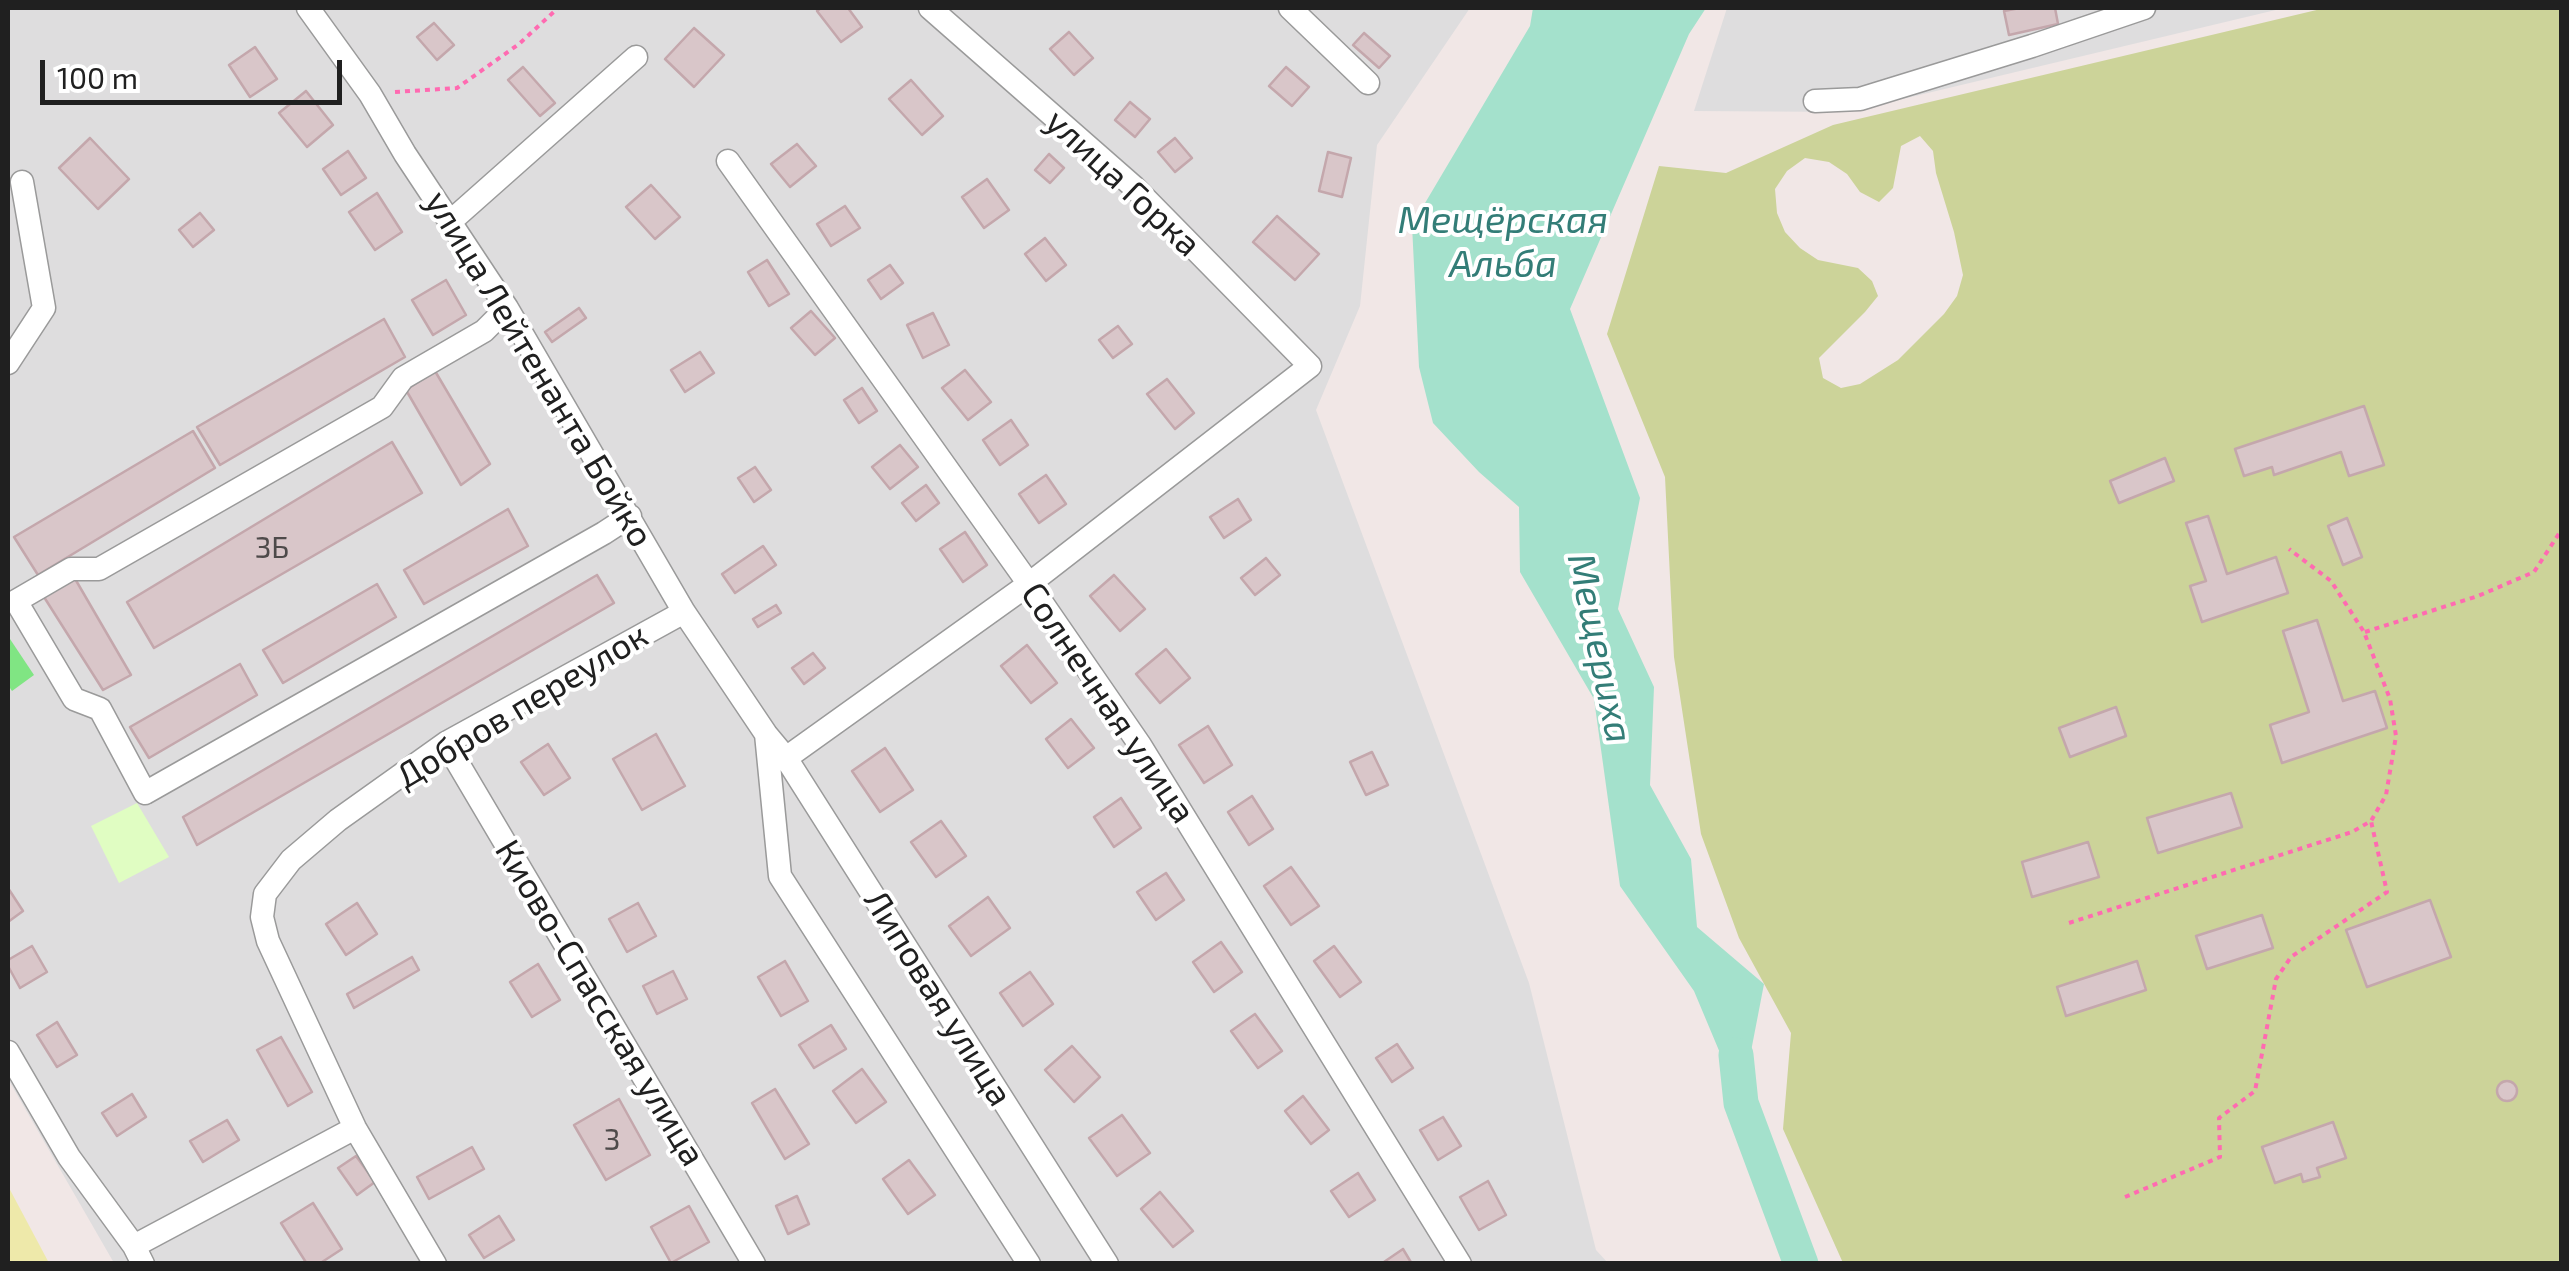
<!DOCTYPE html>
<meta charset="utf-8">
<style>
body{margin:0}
#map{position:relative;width:2569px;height:1271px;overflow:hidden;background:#f1e7e6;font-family:"Exo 2",sans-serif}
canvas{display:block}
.frame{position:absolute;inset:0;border:10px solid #202020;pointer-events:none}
.scale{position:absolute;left:40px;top:60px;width:302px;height:45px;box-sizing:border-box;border:5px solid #202020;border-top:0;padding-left:12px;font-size:30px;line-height:35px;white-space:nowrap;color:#202020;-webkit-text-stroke:8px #fff;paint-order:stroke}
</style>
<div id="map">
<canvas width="2569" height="1271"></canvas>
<div class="frame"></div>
<div class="scale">100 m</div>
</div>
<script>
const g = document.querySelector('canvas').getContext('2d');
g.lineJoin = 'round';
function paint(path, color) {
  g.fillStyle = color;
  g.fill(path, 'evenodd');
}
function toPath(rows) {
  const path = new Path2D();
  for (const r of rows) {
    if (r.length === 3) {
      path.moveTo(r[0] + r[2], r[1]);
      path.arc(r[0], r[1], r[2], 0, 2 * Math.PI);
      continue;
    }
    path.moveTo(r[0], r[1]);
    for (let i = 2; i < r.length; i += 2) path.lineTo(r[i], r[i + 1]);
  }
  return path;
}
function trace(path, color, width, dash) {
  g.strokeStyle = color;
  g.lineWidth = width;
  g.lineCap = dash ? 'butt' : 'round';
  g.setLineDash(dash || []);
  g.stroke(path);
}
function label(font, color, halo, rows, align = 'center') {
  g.font = font + ' "Exo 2",sans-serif';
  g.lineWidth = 8;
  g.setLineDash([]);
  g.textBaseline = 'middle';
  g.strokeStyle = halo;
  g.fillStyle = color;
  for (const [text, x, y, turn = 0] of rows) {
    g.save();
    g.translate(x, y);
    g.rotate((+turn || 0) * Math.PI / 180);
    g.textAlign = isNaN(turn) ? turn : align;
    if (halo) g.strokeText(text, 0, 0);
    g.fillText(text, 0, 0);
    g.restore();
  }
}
const residential = toPath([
 [8,8,1470,8,1377,145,1360,306,1316,410,1529,983,1596,1250,1608,1263,114,1263,8,1079],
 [1727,8,2284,8,1848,112,1694,111]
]);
const grass = toPath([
 [8,1186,49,1263,8,1263]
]);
const forest = toPath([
 [2325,8,2561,8,2561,1263,1843,1263,1783,1129,1791,1033,1739,938,1701,834,1674,657,1665,477,1607,334,1659,166,1726,173,1833,125],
 [1920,136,1933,151,1936,173,1954,232,1963,275,1957,296,1944,314,1898,360,1860,384,1841,388,1823,378,1819,358,1865,312,1878,296,1872,281,1858,268,1818,260,1800,248,1785,232,1777,213,1775,189,1787,171,1805,158,1829,162,1847,174,1860,192,1879,202,1893,188,1901,146]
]);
const park = toPath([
 [137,803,169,857,119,883,91,826]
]);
const pitch = toPath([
 [8,636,34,675,12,691,8,685]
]);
const water = toPath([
 [1533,8,1706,8,1689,34,1570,309,1640,498,1618,609,1654,687,1650,785,1691,859,1697,927,1764,984,1741,1103,1694,991,1620,886,1594,699,1520,572,1519,507,1479,472,1433,423,1419,367,1412,225,1530,26]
]);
const river = toPath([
 [1736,1055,1741,1103,1801,1264]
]);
const building = toPath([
 [821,8,848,8,862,27,841,42,817,11,821,8],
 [2020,8,2055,8,2058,24,2009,35,2004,11,2020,8],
 [434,23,454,45,437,60,417,37,434,23],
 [694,28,724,55,694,87,665,59,694,28],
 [1069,32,1093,58,1074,75,1050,49,1069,32],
 [1364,33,1390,56,1379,68,1353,45,1364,33],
 [255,47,277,79,250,97,229,65,255,47],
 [523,67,555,103,540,116,508,80,523,67],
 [1286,67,1309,87,1292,106,1269,86,1286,67],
 [911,80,943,116,922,135,889,99,911,80],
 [306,91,333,125,307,147,279,113,306,91],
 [1130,102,1150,119,1135,137,1115,120,1130,102],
 [90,138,129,179,98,209,59,168,90,138],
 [1175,138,1192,158,1175,172,1158,152,1175,138],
 [797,144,816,166,790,187,771,164,797,144],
 [348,151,366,178,341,195,323,169,348,151],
 [1328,152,1351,158,1342,197,1319,191,1328,152],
 [1049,154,1064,168,1050,183,1035,170,1049,154],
 [987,179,1009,210,984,228,962,197,987,179],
 [651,185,680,217,655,239,626,207,651,185],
 [377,193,402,232,375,250,349,212,377,193],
 [845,206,860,228,831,246,817,224,845,206],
 [200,213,214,230,193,247,179,230,200,213],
 [1277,216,1319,254,1295,280,1253,242,1277,216],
 [1045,238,1066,265,1046,281,1025,254,1045,238],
 [767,260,789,294,769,306,748,272,767,260],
 [890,265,903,283,881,299,868,280,890,265],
 [446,280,466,315,433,335,412,300,446,280],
 [579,308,586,318,552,342,545,332,579,308],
 [811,311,835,338,815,355,791,328,811,311],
 [933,313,949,345,923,358,907,325,933,313],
 [384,319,405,357,220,465,197,427,384,319],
 [1118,326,1132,344,1113,358,1099,340,1118,326],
 [700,352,714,373,685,392,671,370,700,352],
 [965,370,991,402,968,420,942,388,965,370],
 [435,371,490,464,461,485,406,390,435,371],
 [1167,379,1194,413,1175,429,1147,394,1167,379],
 [862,388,877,411,859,423,844,400,862,388],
 [2364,406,2384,465,2349,476,2341,452,2274,475,2272,467,2244,476,2235,449,2364,406],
 [1011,420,1028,445,1000,465,983,440,1011,420],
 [193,431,215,468,38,575,14,537,193,431],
 [392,442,422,493,154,648,127,602,392,442],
 [900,445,918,467,890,489,872,467,900,445],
 [2165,458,2174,481,2119,503,2110,481,2165,458],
 [755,467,771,490,754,502,738,478,755,467],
 [1046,475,1066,504,1039,523,1019,494,1046,475],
 [926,485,939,503,916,521,902,503,926,485],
 [1238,499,1251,520,1224,538,1210,517,1238,499],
 [508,509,528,546,424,604,404,570,508,509],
 [2208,516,2227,574,2276,557,2288,593,2202,622,2190,586,2206,581,2186,523,2208,516],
 [2347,518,2362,557,2343,565,2328,526,2347,518],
 [965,532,987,565,963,582,940,549,965,532],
 [763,546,776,565,735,593,722,574,763,546],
 [1266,558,1280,575,1255,595,1241,578,1266,558],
 [597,575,614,603,197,845,183,817,597,575],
 [1114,575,1145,609,1120,631,1090,596,1114,575],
 [74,577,131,675,103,690,44,597,74,577],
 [377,584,396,617,283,683,263,650,377,584],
 [776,605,781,613,758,627,753,619,776,605],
 [2317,620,2343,701,2375,691,2387,728,2282,763,2270,725,2309,712,2283,631,2317,620],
 [1027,645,1057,683,1031,703,1001,666,1027,645],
 [1166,649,1190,678,1160,703,1136,674,1166,649],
 [813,653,825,668,804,684,792,668,813,653],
 [240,664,257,695,149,758,130,727,240,664],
 [2116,707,2126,736,2070,757,2059,728,2116,707],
 [1071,719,1094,748,1068,768,1046,739,1071,719],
 [1208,726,1232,765,1204,783,1179,745,1208,726],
 [656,734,685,786,642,810,613,759,656,734],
 [548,744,570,778,544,795,521,762,548,744],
 [885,748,913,790,880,812,852,771,885,748],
 [1372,752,1388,785,1366,795,1350,762,1372,752],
 [2231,793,2242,827,2158,853,2147,818,2231,793],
 [1252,796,1273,829,1249,845,1228,812,1252,796],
 [1121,798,1141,828,1114,847,1094,817,1121,798],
 [941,821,966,856,936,877,911,842,941,821],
 [2088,842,2099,877,2032,897,2022,862,2088,842],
 [1291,867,1319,906,1291,925,1264,886,1291,867],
 [1166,873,1184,900,1156,920,1137,892,1166,873],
 [8,888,23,911,8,922,8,888],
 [988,897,1010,928,971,956,949,926,988,897],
 [2430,900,2451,957,2367,987,2346,930,2430,900],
 [357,903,377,934,346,955,326,924,357,903],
 [638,903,656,936,627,952,609,919,638,903],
 [2262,915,2273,948,2207,969,2196,936,2262,915],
 [1221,942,1242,972,1214,992,1193,962,1221,942],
 [32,946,47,972,20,988,8,966,8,960,32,946],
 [1334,946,1361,982,1340,997,1314,961,1334,946],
 [412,957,419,970,354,1008,347,994,412,957],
 [785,961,808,1001,781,1016,758,977,785,961],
 [2137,961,2146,990,2066,1016,2057,987,2137,961],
 [538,964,560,1000,532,1017,510,982,538,964],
 [673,971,687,999,657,1014,643,986,673,971],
 [1030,972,1053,1004,1023,1026,1000,993,1030,972],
 [1255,1014,1282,1051,1258,1068,1231,1031,1255,1014],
 [57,1022,77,1055,57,1067,37,1035,57,1022],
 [831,1025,846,1049,814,1068,799,1045,831,1025],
 [281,1037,312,1092,288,1106,257,1050,281,1037],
 [1397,1044,1413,1068,1392,1082,1376,1058,1397,1044],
 [1072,1046,1100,1077,1074,1102,1045,1070,1072,1046],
 [862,1069,886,1102,856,1123,833,1091,862,1069],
 [2507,1091,10],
 [775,1089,809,1144,785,1159,752,1103,775,1089],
 [132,1094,146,1117,117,1136,102,1113,132,1094],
 [1303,1096,1329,1130,1311,1144,1285,1111,1303,1096],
 [619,1099,650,1155,606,1180,574,1125,619,1099],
 [1122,1115,1150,1153,1117,1176,1089,1138,1122,1115],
 [1443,1117,1461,1146,1438,1160,1420,1130,1443,1117],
 [227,1120,239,1140,203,1162,190,1141,227,1120],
 [2333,1122,2346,1158,2317,1168,2320,1177,2303,1182,2301,1174,2275,1183,2262,1147,2333,1122],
 [472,1147,484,1169,429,1199,417,1177,472,1147],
 [356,1156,375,1182,357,1195,338,1168,356,1156],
 [909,1160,935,1195,908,1214,883,1179,909,1160],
 [1358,1173,1375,1200,1349,1217,1331,1191,1358,1173],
 [1488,1181,1506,1215,1479,1230,1460,1197,1488,1181],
 [1160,1192,1193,1231,1173,1247,1141,1209,1160,1192],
 [797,1196,809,1224,788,1234,776,1206,797,1196],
 [313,1203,342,1249,319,1264,307,1264,281,1223,313,1203],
 [689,1206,709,1242,671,1263,651,1227,689,1206],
 [499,1216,514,1240,484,1258,469,1235,499,1216],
 [1403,1249,1412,1264,1381,1264,1403,1249]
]);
const path = toPath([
 [395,92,457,88,519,44,558,8],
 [2365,632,2478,596,2534,572,2562,529],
 [2069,923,2352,832,2371,821,2386,795,2396,736,2390,699,2364,632,2331,581,2289,549],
 [2125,1197,2220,1157,2219,1118,2255,1091,2276,979,2291,957,2387,892,2371,821]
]);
const minor = toPath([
 [308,8,370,94,405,154,507,308,684,612,766,734,786,758,1107,1264],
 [1290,8,1368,83],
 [1815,101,1860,99,2032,46,2144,8],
 [728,161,1029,584,1140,745,1460,1264],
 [451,221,636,57],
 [507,308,484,331,403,378,382,407,99,569,71,569,16,601,74,699,100,709,145,793,604,533,630,516],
 [8,363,44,308,22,182],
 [766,734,780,876,1029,1264],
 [446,743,754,1264],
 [786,758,1029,584,1310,366,1134,187,930,8],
 [8,1052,69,1157,134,1246,143,1264],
 [134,1246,355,1128],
 [435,1264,355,1128,268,941,262,917,265,894,291,860,338,820,446,743,684,612]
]);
const numberNames = [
 ["3Б",272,548],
 ["3",612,1140]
];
const streetNames = [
 ["улица Горка",1123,183,43],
 ["улица Лейтенанта Бойко",539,369,59],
 ["Солнечная улица",1108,703,56],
 ["Добров переулок",522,706,-31],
 ["Липовая улица",938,998,58],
 ["Киово-Спасская улица",600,1003,59]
];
const waterNames = [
 ["Мещёрская",1503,220],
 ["Альба",1503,264],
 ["Мещериха",1600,648,78]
];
paint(residential, '#deddde');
paint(grass, '#eee9aa');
paint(forest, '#ccd399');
paint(park, '#e0fdc2');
paint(pitch, '#80e583');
paint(water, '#a4e1cc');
trace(river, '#a4e1cc', 35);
paint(building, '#d9c6c9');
trace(building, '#c4a7ac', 2.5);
trace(minor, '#9a9a9a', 25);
trace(path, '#ff6ab1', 4, [5, 5]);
trace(minor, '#fff', 22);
label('30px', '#4e4a4a', null, numberNames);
label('35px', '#202020', '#fff', streetNames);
label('italic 38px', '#337d77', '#fff', waterNames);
</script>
